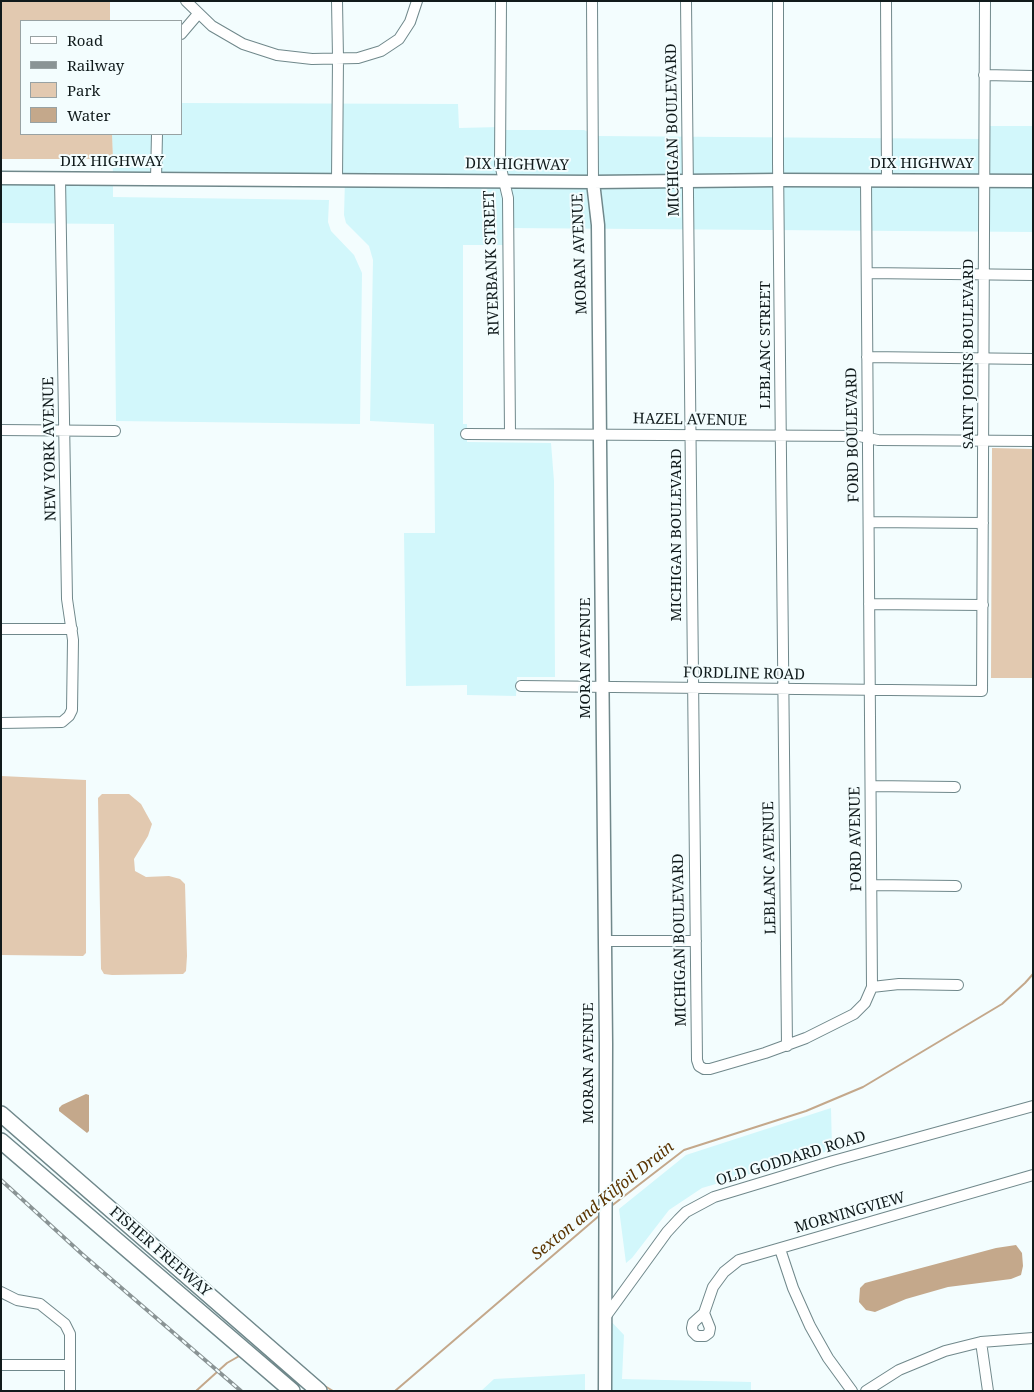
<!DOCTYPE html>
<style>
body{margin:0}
#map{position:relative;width:1034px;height:1392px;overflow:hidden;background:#f3fdfe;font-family:"Noto Serif",serif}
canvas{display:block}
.frame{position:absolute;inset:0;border:2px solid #101a1b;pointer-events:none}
.legend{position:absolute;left:20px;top:20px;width:162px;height:115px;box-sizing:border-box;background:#f3fdfe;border:1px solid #98a2a3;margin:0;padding:6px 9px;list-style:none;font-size:15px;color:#101a1b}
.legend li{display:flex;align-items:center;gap:10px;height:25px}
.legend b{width:25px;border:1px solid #98a2a3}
</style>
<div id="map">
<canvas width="1034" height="1392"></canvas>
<div class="frame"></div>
<ul class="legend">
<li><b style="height:6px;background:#fff"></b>Road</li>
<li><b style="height:6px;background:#8a9495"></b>Railway</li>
<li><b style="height:14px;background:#e2c9b0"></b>Park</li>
<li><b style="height:14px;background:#c4a88b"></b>Water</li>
</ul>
</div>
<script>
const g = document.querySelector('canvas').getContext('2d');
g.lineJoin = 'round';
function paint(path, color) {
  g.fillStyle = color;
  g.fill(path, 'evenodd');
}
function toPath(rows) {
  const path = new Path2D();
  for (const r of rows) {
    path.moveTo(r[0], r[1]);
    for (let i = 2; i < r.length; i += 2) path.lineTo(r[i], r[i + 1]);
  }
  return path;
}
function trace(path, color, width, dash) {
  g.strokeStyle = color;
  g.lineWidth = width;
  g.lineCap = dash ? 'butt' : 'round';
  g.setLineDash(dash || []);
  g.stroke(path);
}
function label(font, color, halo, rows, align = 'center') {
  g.font = font + ' "Noto Serif",serif';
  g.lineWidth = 4;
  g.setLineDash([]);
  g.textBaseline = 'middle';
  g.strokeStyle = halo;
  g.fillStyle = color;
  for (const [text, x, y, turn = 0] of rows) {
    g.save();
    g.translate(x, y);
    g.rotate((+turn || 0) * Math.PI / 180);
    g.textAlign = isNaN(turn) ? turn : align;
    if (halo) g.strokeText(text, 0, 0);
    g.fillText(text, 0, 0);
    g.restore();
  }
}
const built = toPath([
 [181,103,458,104,459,128,500,127,501,130,584,130,598,136,984,139,985,126,1033,126,1033,232,508,228,508,245,463,245,463,424,467,424,467,442,551,443,554,481,555,677,517,677,516,696,467,695,467,685,406,686,404,533,435,533,434,424,370,421,373,260,369,246,346,223,344,215,345,180,113,179,113,197,329,200,328,222,331,231,354,255,362,273,360,424,116,421,114,224,1,223,1,178,113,178,112,134,181,134],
 [831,1108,832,1150,702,1188,669,1210,632,1258,626,1263,619,1209,686,1155],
 [606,1316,624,1335,622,1379,751,1382,751,1391,605,1391],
 [585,1374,585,1391,481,1391,494,1379]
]);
const green = toPath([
 [1,1,110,1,110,21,21,21,21,134,112,134,113,159,1,159],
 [992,448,1033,449,1033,678,991,678],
 [1,776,86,780,86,953,83,956,1,955],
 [102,794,129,794,141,804,152,824,148,836,134,859,135,871,146,877,169,876,180,879,185,884,187,956,186,971,183,974,112,975,104,974,101,969,98,798]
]);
const water = toPath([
 [86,1094,89,1095,89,1131,87,1133,59,1111,59,1108,62,1105],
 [1016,1245,1022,1253,1023,1266,1021,1275,1011,1279,948,1287,906,1299,875,1312,866,1310,859,1302,860,1288,865,1283,996,1248]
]);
const stream = toPath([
 [610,1207,684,1150,806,1111,863,1087,1002,1004,1025,983,1033,974],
 [323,1385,333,1391],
 [196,1391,227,1363,241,1355],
 [395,1391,600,1215]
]);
const minor = toPath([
 [186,1,212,26,243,44,277,55,312,59,358,58,381,51,399,39,410,22,417,1],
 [501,1,500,164,508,198,510,434],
 [592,1,593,182],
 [686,1,697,1060,699,1066,704,1069,710,1069,765,1053,806,1038,854,1014,865,1003,872,987,866,180],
 [778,1,778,162,787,1046],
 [886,1,887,180],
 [181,34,198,14],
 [984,75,1033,76],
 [156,179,157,134],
 [337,180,338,58,337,1],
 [867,273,1033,275],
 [867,357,1033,359],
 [1,430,115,431],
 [466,434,859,436,878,440,1033,441],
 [869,522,983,523],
 [869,604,983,605],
 [1,629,72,629],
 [521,686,982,691,985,1],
 [1,723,62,722,69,716,72,710,73,640,67,599,60,178],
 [871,786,955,787],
 [872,885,956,886],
 [605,941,696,941],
 [872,987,899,984,958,985],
 [780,1249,793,1288,810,1326,828,1358,852,1391],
 [1,1292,17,1300,40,1304,65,1324,70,1334,70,1391],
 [704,1313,693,1323,692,1328,693,1332,697,1336,705,1336,709,1333,710,1328,704,1313,713,1287,724,1272,739,1260,1033,1175],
 [606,1316,667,1232,679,1219,686,1212,714,1197,833,1161,1033,1106],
 [981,1342,988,1391],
 [1,1365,70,1365],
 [866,1391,899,1370,945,1351,981,1342,1033,1338]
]);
const major = toPath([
 [1,178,593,182,779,180,1033,181],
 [593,182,598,225,600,442,606,1044,605,1391]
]);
const highway = toPath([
 [1,1114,319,1391],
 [1,1141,292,1391]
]);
const rail = toPath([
 [1,1180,82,1254,241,1391]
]);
const streetNames = [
 ["MICHIGAN BOULEVARD",673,130,-91],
 ["DIX HIGHWAY",112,162],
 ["DIX HIGHWAY",922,164],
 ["DIX HIGHWAY",517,165,1],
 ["MORAN AVENUE",580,254,-92],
 ["RIVERBANK STREET",492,263,-92],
 ["LEBLANC STREET",766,345,-90],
 ["SAINT JOHNS BOULEVARD",969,354,-90],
 ["HAZEL AVENUE",690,420,1],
 ["FORD BOULEVARD",853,435,-91],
 ["NEW YORK AVENUE",50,449,-91],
 ["MICHIGAN BOULEVARD",677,535,-90],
 ["MORAN AVENUE",586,658,-90],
 ["FORDLINE ROAD",744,674,1],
 ["FORD AVENUE",856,839,-91],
 ["LEBLANC AVENUE",770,868,-91],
 ["MICHIGAN BOULEVARD",680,940,-91],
 ["MORAN AVENUE",589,1063,-90],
 ["OLD GODDARD ROAD",791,1159,-17],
 ["MORNINGVIEW",850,1213,-16],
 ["FISHER FREEWAY",160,1252,41]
];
const waterNames = [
 ["Sexton and Kilfoil Drain",603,1201,-39]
];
paint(built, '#d2f7fb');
paint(green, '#e2c9b0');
paint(water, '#c4a88b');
trace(stream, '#c4a88b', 2);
trace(minor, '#70888b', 12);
trace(major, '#70888b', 15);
trace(highway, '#70888b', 18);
trace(minor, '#fff', 10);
trace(major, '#fff', 12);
trace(highway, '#fff', 15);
trace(rail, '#8a9495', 4);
trace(rail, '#f3fdfe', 2, [5.5]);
label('15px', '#101a1b', '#f3fdfe', streetNames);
label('italic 16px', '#5a3400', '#f3fdfe', waterNames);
</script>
